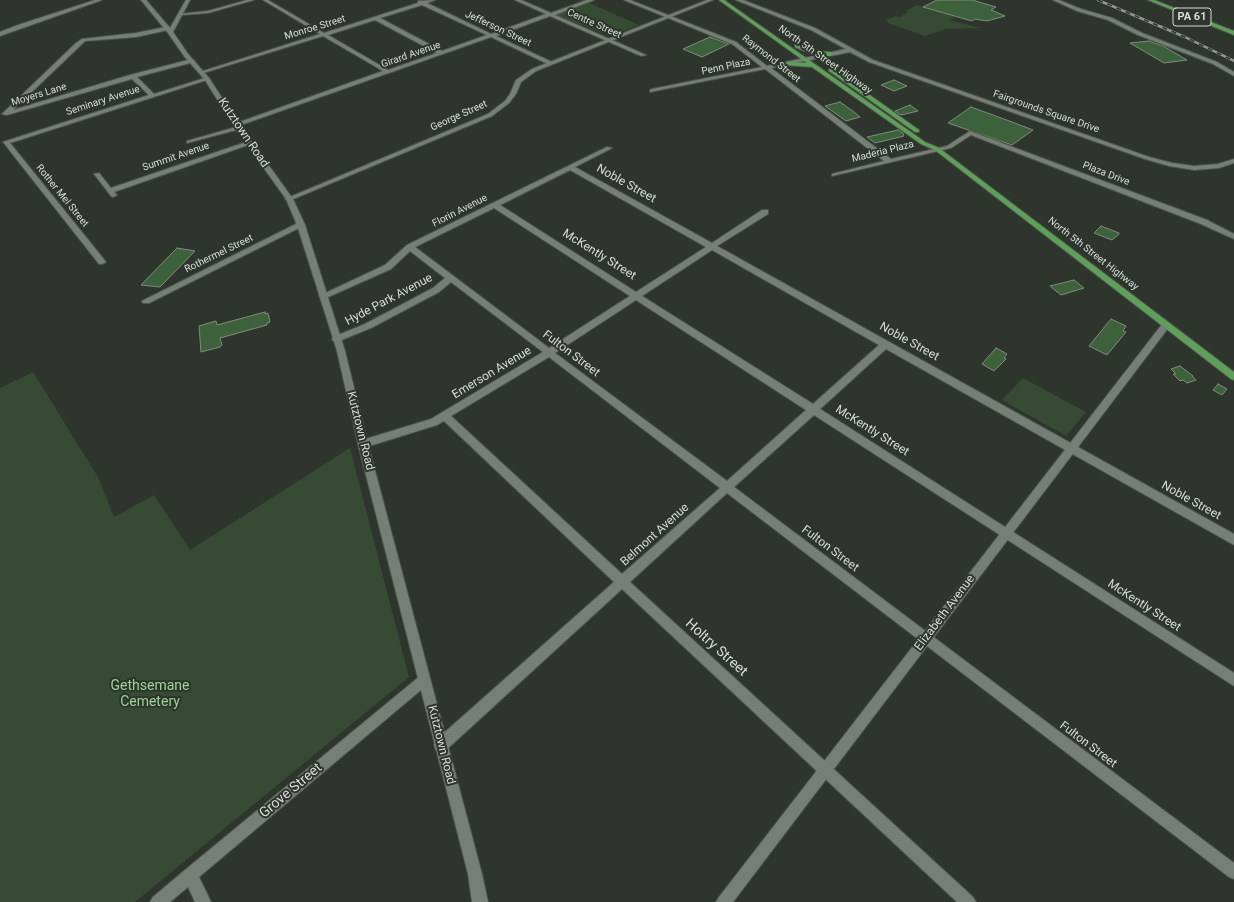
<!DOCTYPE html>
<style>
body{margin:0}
canvas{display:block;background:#2d352c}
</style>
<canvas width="1234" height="902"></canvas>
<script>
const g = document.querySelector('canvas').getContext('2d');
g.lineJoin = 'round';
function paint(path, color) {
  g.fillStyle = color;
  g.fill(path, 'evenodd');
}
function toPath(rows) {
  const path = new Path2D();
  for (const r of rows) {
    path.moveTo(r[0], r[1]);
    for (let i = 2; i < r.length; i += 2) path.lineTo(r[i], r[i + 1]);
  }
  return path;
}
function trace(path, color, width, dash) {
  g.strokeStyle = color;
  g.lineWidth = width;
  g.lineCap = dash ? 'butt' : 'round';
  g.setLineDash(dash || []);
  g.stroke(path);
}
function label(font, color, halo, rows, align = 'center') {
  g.font = font + ' Roboto,sans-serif';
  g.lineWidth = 4;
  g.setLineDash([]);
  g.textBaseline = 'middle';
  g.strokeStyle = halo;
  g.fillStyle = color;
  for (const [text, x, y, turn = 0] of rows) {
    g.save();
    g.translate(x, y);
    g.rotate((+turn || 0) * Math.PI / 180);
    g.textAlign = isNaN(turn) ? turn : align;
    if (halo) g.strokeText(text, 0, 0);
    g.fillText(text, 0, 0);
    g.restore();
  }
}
const green = toPath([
 [589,3,639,25,609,36,557,15],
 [917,5,956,17,950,20,980,28,946,29,925,36,888,23,886,20,896,16,900,17,908,12,905,11],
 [33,372,98,477,114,517,154,495,190,550,350,448,409,677,135,902,0,902,0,388],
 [1023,378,1086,412,1066,436,1002,400]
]);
const building = toPath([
 [937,0,972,0,996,7,991,10,1005,16,987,21,975,19,972,21,923,7,937,0],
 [710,37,729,44,702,57,683,49,710,37],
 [1149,41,1163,46,1187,60,1164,63,1130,43,1149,41],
 [894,80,907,86,894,91,881,85,894,80],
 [840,102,854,112,860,117,846,121,825,106,840,102],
 [910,105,918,111,901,115,895,111,910,105],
 [971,107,1012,122,1033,130,1012,145,948,123,971,107],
 [898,130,903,133,904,136,875,143,867,137,898,130],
 [1101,226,1119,233,1119,234,1112,240,1094,233,1101,226],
 [177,248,195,251,160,287,141,285,177,248],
 [1074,280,1084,288,1061,295,1050,286,1074,280],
 [265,312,265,314,268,313,270,322,267,323,267,325,220,338,222,345,220,347,201,352,199,326,216,321,217,325,265,312],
 [1111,319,1126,326,1123,331,1126,332,1107,355,1089,346,1111,319],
 [996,348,1007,354,1004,358,1006,359,994,371,982,364,996,348],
 [1180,366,1193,376,1192,376,1196,380,1187,383,1183,380,1180,381,1173,374,1176,374,1171,369,1180,366],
 [1218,384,1227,389,1222,395,1213,390,1218,384]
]);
const minor = toPath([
 [247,0,254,0,208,13,181,15,179,14,208,11,247,0],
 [263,0,268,0,324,33,418,3,418,1,435,0,427,3,491,34,546,14,515,0,521,0,551,13,587,0,594,0,555,15,646,55,641,56,550,16,496,36,552,62,552,64,548,64,491,37,238,126,241,128,240,129,187,143,187,141,236,127,233,125,234,124,383,71,323,36,200,74,200,72,320,34,263,0],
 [422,5,487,35,442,51,380,18,422,5],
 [375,20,437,53,388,70,328,35,375,20],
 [624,0,630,0,736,42,767,66,846,49,811,30,736,0,743,0,815,28,873,60,1149,157,1172,163,1194,166,1218,164,1234,159,1234,163,1219,168,1194,170,1169,166,1145,159,869,62,850,52,771,68,891,159,947,146,970,131,1207,220,1234,234,1234,239,1201,224,971,135,951,148,832,176,832,174,884,161,765,69,650,92,650,90,652,89,762,67,732,44,624,0],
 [1053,0,1059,0,1081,9,1112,18,1142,33,1217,62,1234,72,1234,76,1213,64,1138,35,1108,20,1077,11,1053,0],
 [166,27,169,29,168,30,136,37,85,41,13,110,130,75,192,59,195,61,194,62,137,77,154,94,205,78,210,79,10,143,106,262,102,264,99,264,3,142,149,95,132,79,7,115,2,114,76,43,82,39,136,33,166,27],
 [249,141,251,142,251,144,114,192,117,195,113,197,111,196,94,174,99,173,111,188,249,141],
 [607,147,612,148,575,167,712,243,762,210,768,210,768,214,717,246,1234,534,1234,545,886,349,820,409,1234,673,1234,686,814,415,734,487,1234,863,1234,879,1229,877,727,493,630,582,973,897,976,902,957,902,622,589,446,750,441,752,436,750,434,745,436,740,614,582,444,421,437,425,363,448,359,447,358,444,359,441,431,419,543,352,451,282,439,292,371,328,339,341,333,341,332,339,333,337,365,324,433,288,445,278,410,251,391,269,326,298,323,299,319,296,385,265,407,245,607,147],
 [570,170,706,247,636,292,500,205,570,170],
 [494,208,630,296,549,348,415,247,494,208],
 [712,250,879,345,813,404,642,296,712,250],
 [636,300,806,410,727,481,555,353,636,300],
 [549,357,720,488,622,574,451,416,549,357],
 [298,223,304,223,305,225,149,303,143,303,142,301,298,223],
 [424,674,428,676,430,680,428,684,199,877,211,902,195,902,188,887,170,902,150,902,153,897,185,870,420,676,424,674]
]);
const tertiary = toPath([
 [95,0,102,0,0,36,0,32,18,25,95,0],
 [707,0,713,0,536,71,521,82,516,94,509,103,492,116,291,200,289,201,285,199,488,114,505,101,510,94,516,80,532,69,707,0],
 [1166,322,1170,325,1169,327,733,902,716,902,719,897,1163,323,1166,322]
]);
const secondary = toPath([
 [141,0,146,0,170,28,186,0,190,0,173,32,188,54,209,78,241,127,293,199,305,225,345,351,368,444,482,874,488,902,472,902,468,874,358,444,337,351,297,225,286,199,235,128,205,80,184,56,168,33,141,0]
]);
const primary = toPath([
 [719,0,724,0,925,142,939,148,1234,372,1234,380,1231,379,935,150,921,144,812,67,784,65,784,63,786,62,807,63,719,0],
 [1148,0,1154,0,1234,31,1234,35,1148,0],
 [797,44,814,51,830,52,833,54,830,56,811,54,795,47,795,45,797,44],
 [829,69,833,69,919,130,919,132,915,132,829,71,829,69]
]);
const rail = toPath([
 [1098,0,1185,37,1234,61]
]);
const farStreetnames = [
 ["Centre Street",594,24,24],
 ["Monroe Street",315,28,-17],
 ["Jefferson Street",498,29,25],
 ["Girard Avenue",411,55,-19],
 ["Raymond Street",771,59,38],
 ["North 5th Street Highway",825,60,35],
 ["Penn Plaza",726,67,-12],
 ["Moyers Lane",39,95,-17],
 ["Seminary Avenue",103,101,-18],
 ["Fairgrounds Square Drive",1046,112,19],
 ["George Street",459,116,-24],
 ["Maderia Plaza",883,152,-14],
 ["Summit Avenue",176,157,-19],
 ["Plaza Drive",1106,174,21],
 ["Rother Mel Street",62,196,51],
 ["Florin Avenue",460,211,-27],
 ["Rothermel Street",219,254,-26],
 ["North 5th Street Highway",1093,254,38]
];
const shields = [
 [1192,17,38]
];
const shieldNames = [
 ["PA 61",1192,17]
];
const streetNames = [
 ["Kutztown Road",243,133,56],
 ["Noble Street",626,184,29],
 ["McKently Street",599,255,32],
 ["Hyde Park Avenue",389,300,-28],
 ["Noble Street",909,342,29],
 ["Fulton Street",571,354,37],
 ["Emerson Avenue",492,373,-31],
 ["Kutztown Road",360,431,76],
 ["McKently Street",872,431,32],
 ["Noble Street",1191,501,29],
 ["Belmont Avenue",655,535,-42],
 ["Fulton Street",830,549,37],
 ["McKently Street",1144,606,33],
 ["Elizabeth Avenue",945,613,-53],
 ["Kutztown Road",441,745,76],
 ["Fulton Street",1088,745,37]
];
const nearStreetnames = [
 ["Holtry Street",716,648,42],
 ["Grove Street",291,791,-40]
];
const nearParknames = [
 ["Gethsemane",150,686],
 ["Cemetery",150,702]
];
paint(green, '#364a34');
paint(building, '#3d613a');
trace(building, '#818a80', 1);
trace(minor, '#4c534b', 2);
trace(tertiary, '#4c534b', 2);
trace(secondary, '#4c534b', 2);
trace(primary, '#4c534b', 2);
paint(minor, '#767f75');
paint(tertiary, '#767f75');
paint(secondary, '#767f75');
paint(primary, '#609f5b');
trace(rail, '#919890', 2.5);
trace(rail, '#2d352c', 1.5, [5]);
label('10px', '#d8ddd7', '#2d352c', farStreetnames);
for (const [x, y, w] of shields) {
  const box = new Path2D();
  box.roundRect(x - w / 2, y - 9, w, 18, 3);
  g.fillStyle = '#2d352c';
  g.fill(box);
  trace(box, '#d8ddd7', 1);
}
label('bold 11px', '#d8ddd7', null, shieldNames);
label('12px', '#d8ddd7', '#2d352c', streetNames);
label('14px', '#d8ddd7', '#2d352c', nearStreetnames);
label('14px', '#9bd495', '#2d352c', nearParknames);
</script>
